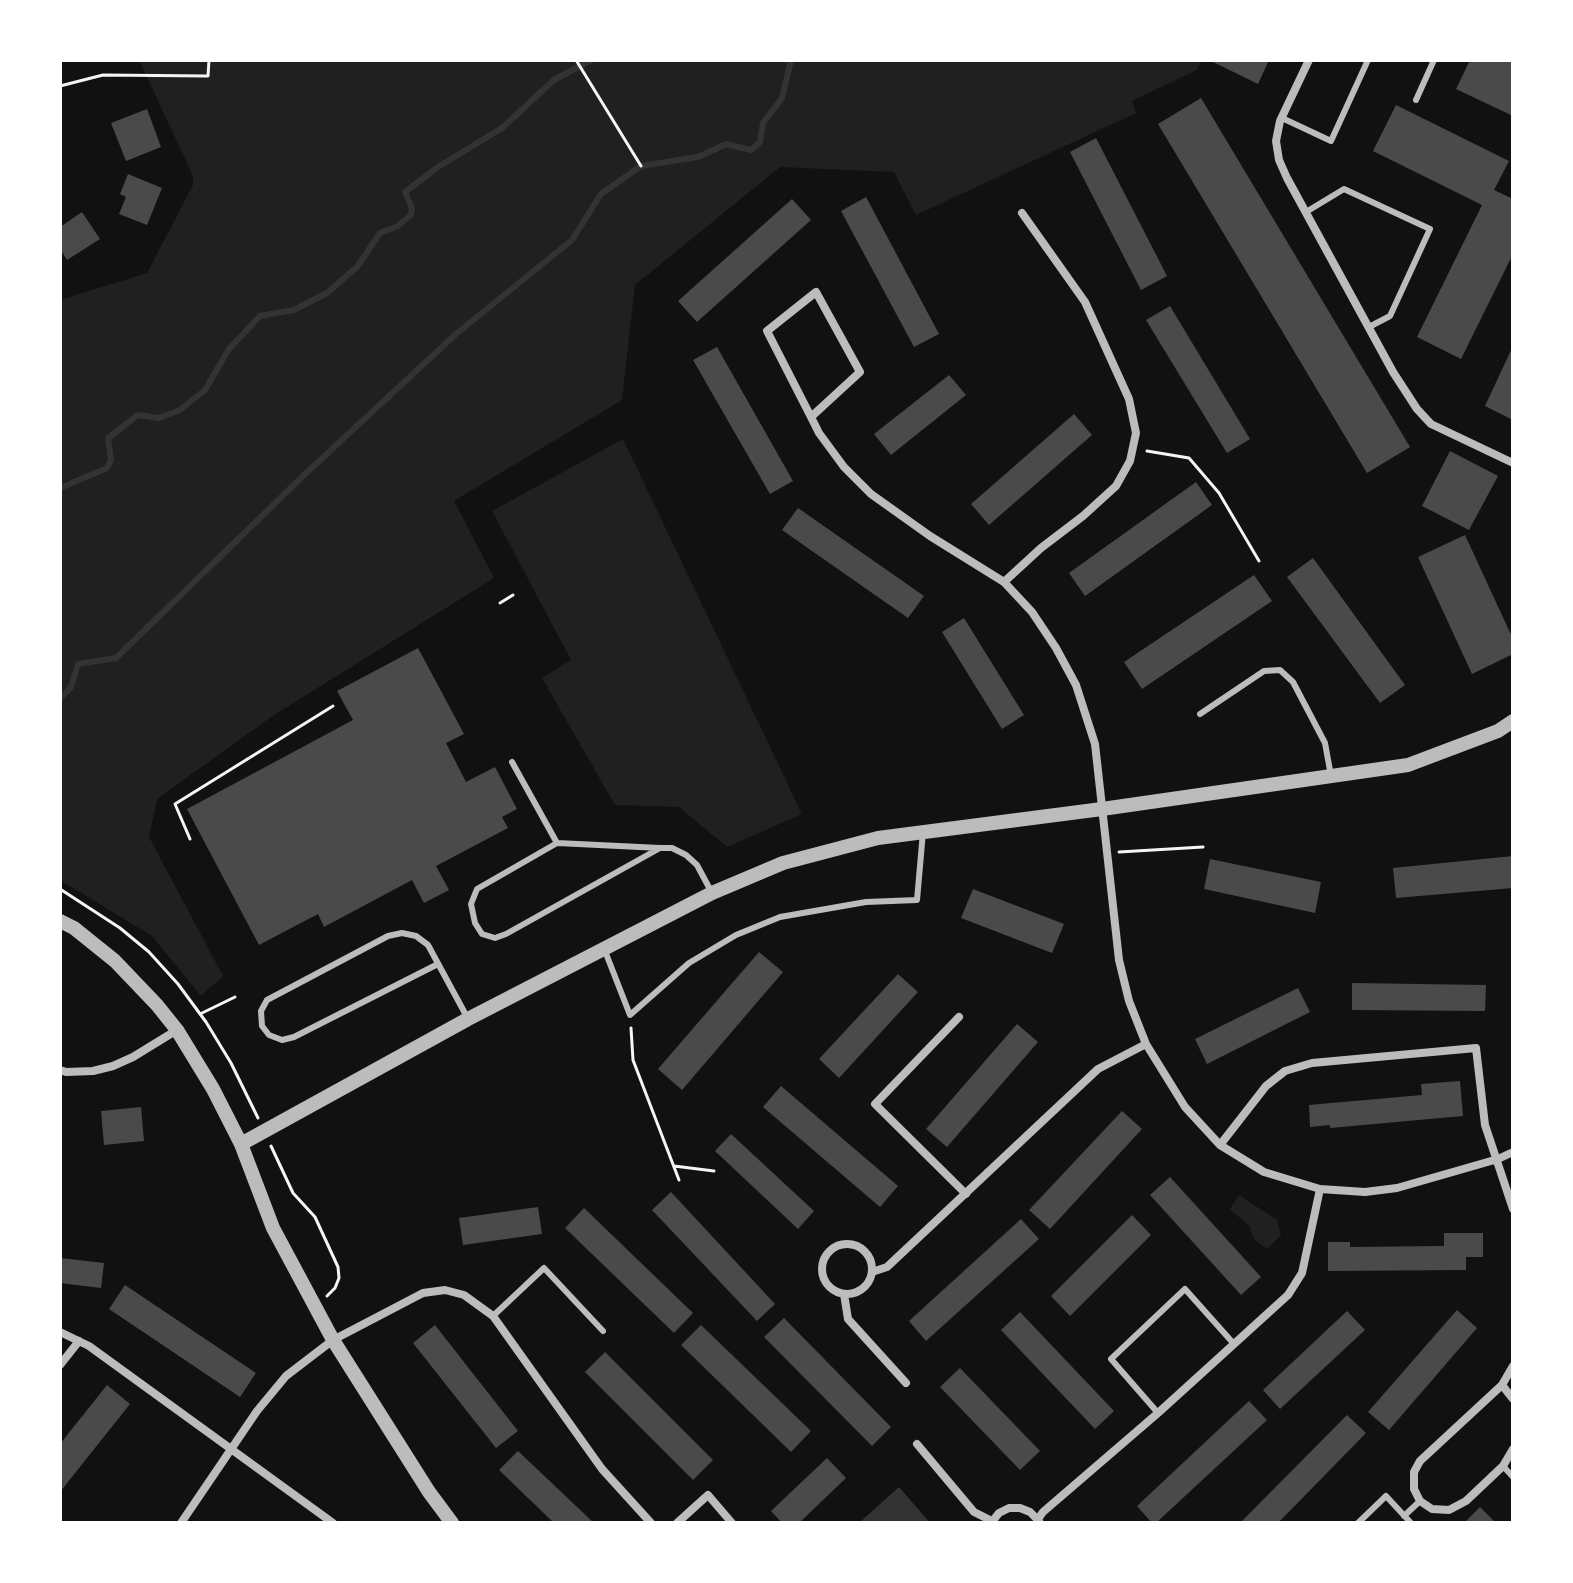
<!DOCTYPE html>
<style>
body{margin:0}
#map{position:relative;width:1573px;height:1583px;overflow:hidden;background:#111;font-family:Ubuntu,sans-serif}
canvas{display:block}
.frame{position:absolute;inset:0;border:62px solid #fff;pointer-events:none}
</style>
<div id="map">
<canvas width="1573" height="1583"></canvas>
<div class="frame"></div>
</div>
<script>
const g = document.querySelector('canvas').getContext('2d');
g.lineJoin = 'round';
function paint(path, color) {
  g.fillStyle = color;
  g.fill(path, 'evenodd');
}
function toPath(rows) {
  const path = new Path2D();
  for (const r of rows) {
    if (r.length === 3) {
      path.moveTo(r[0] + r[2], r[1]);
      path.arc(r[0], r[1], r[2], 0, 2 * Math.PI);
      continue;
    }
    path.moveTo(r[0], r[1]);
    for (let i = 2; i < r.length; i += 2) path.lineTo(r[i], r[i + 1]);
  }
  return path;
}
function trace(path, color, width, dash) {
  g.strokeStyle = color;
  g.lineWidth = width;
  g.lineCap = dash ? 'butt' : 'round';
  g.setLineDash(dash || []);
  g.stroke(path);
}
const green = toPath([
 [194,60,1202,60,1197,70,1132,101,1136,113,916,215,894,172,780,167,635,285,622,400,454,501,494,578,274,715,157,799,149,837,223,976,201,996,152,936,60,880,60,300,147,273,193,185,193,176,140,62],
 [623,439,802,814,727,847,679,807,615,805,542,678,571,660,492,511],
 [1239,1195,1277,1220,1281,1235,1267,1249,1255,1240,1252,1235,1250,1227,1230,1209]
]);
const water = toPath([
 [899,1487,930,1523,859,1523]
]);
const stream = toPath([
 [60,488,107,468,111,460,108,438,138,415,159,418,180,410,205,390,229,349,260,316,294,310,327,293,357,267,380,233,398,226,411,215,412,208,405,192,438,167,502,128,554,80,591,60],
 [60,699,71,687,78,664,116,658,303,476,456,334,572,240,601,194,641,166,698,157,726,144,751,150,760,142,763,123,782,98,791,60]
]);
const building = toPath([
 [1209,60,1269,60,1258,84],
 [1470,60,1513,60,1513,116,1456,89],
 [1201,98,1410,447,1367,473,1158,124],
 [1396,105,1509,161,1494,190,1513,199,1513,254,1461,359,1417,337,1482,205,1373,151],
 [147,109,161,147,126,161,111,123],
 [1096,138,1167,276,1141,290,1070,152],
 [128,174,162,188,147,225,119,214,126,197,120,194],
 [866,197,939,334,914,347,841,211],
 [792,199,811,220,697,322,678,301],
 [82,212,100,239,67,260,60,249,60,227],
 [1170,306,1250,439,1227,453,1146,320],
 [1513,346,1513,420,1485,406],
 [717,347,793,481,770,494,693,360],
 [949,375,966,395,891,455,874,434],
 [1074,414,1092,435,989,525,971,504],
 [1450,451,1498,476,1469,530,1422,506],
 [1196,482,1212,505,1085,596,1069,573],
 [798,508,924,596,908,618,782,530],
 [1465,535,1513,639,1513,654,1472,674,1418,557],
 [1313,558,1405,685,1380,703,1287,577],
 [1254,575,1272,601,1142,689,1124,662],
 [964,618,1024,715,1002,729,942,632],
 [418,648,464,734,446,743,466,782,495,767,517,809,502,817,508,828,436,866,449,890,424,903,412,880,324,927,318,914,259,945,187,809,353,720,337,691],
 [1513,856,1513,888,1396,898,1393,868],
 [1210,859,1321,882,1315,913,1204,889],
 [973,889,1064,924,1052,953,961,918],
 [759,952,783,972,682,1090,658,1069],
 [898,974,918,992,839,1078,819,1059],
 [1352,983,1486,985,1485,1011,1352,1010],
 [1298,988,1310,1012,1207,1064,1195,1039],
 [1017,1024,1038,1042,947,1147,926,1129],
 [1460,1081,1463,1116,1330,1128,1330,1125,1310,1127,1309,1105,1422,1095,1421,1084],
 [781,1086,898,1186,880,1207,763,1107],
 [141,1107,144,1141,104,1145,101,1111],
 [1122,1111,1142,1129,1050,1229,1029,1210],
 [731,1134,814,1211,798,1229,715,1151],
 [1170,1177,1261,1277,1241,1295,1150,1195],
 [671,1192,775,1304,757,1321,652,1210],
 [538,1207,542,1234,463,1245,459,1218],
 [584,1208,693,1313,674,1333,565,1228],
 [1132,1215,1151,1235,1070,1316,1051,1296],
 [1021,1219,1039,1239,926,1341,909,1321],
 [1444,1233,1483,1233,1483,1257,1466,1257,1466,1270,1328,1271,1328,1242,1350,1242,1350,1247,1444,1246],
 [60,1258,104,1263,101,1288,60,1283],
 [125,1285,256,1373,240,1397,109,1309],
 [1457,1310,1477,1328,1389,1430,1368,1412],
 [1347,1311,1365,1330,1280,1409,1263,1390],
 [1020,1312,1114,1411,1095,1429,1001,1330],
 [784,1318,891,1427,872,1446,764,1337],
 [435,1325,518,1431,496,1448,413,1343],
 [701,1325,811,1431,791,1452,681,1345],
 [605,1352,713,1460,693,1480,585,1372],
 [960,1368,1040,1451,1020,1470,940,1387],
 [107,1385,130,1404,60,1492,60,1444],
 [1249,1401,1267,1420,1156,1523,1152,1523,1137,1506],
 [1347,1415,1366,1433,1278,1523,1240,1523],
 [518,1451,594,1523,554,1523,499,1470],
 [827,1458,846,1478,799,1523,782,1523,771,1511],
 [1480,1507,1496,1523,1464,1523]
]);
const path = toPath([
 [576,60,641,166],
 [60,86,103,75,208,76,209,60],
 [1147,451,1189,458,1219,493,1259,561],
 [500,603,513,595],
 [190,839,175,804,333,706],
 [1119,852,1203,847],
 [60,889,120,928,149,952,178,984,206,1022,231,1063,258,1118],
 [200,1014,235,997],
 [631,1028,633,1060,679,1180],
 [271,1146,293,1193,315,1217,338,1267,339,1278,335,1288,327,1296],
 [674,1166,714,1171]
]);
const service = toPath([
 [1416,100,1434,60],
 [1282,118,1331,141,1368,60],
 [1306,212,1344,189,1430,229,1390,316,1369,327],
 [1200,714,1264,671,1280,670,1293,682,1325,743,1331,776],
 [512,762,557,843],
 [660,848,506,934,495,938,482,934,475,923,471,904,477,889,557,843,660,848,672,848,686,855,697,865,712,893],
 [605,951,630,1015,689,963,736,935,780,917,866,902,917,900,923,832],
 [438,964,294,1037,282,1040,269,1035,262,1026,261,1011,267,1000,388,936,402,933,416,936,428,945,467,1017],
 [493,1316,544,1268,603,1331],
 [1158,1413,1111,1359,1185,1289,1234,1344],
 [1503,1466,1513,1477],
 [1404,1516,1420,1501],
 [1358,1523,1386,1496,1411,1523]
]);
const minor = toPath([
 [1309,60,1280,121,1276,141,1279,160,1287,178,1393,372,1417,409,1431,424,1513,463],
 [811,417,860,372,816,292,767,331,811,417,819,433,844,467,871,494,930,536,1004,582,1032,612,1056,648,1076,685,1095,744,1119,960,1129,1001,1146,1044,1185,1107,1220,1145,1264,1172,1320,1189,1365,1192,1397,1188,1498,1159,1513,1152],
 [1004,582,1041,548,1083,516,1116,486,1130,461,1136,433,1129,399,1085,302,1022,213],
 [959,1017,875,1104,966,1194],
 [60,1070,66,1072,93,1071,113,1066,133,1057,177,1030],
 [1220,1145,1266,1086,1285,1071,1312,1063,1476,1048,1485,1125,1513,1209],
 [847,1269,25],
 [872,1272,887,1267,1098,1069,1146,1044],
 [844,1294,848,1319,906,1383],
 [60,1332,89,1346,333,1523],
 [60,1365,79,1341],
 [1513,1366,1502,1385,1420,1461,1414,1472,1414,1489,1420,1501,1432,1509,1449,1510,1466,1501,1503,1466,1513,1449],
 [1502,1385,1513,1399],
 [917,1444,974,1512,992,1521],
 [1038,1519,1043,1512,1158,1413,1288,1295,1302,1273,1320,1189],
 [181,1523,257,1411,286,1376,333,1340,423,1293,445,1290,464,1295,493,1316,602,1469,651,1523],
 [677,1523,708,1495,732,1523],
 [991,1523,999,1513,1009,1508,1020,1508,1030,1512,1039,1521]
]);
const tertiary = toPath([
 [60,921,74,928,115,961,157,1005,177,1030,213,1089,241,1144,273,1228,333,1340,429,1492,452,1523],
 [241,1144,468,1019,712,893,783,863,878,838,1102,809,1408,765,1498,731,1513,721]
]);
paint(green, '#202020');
paint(water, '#333');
trace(stream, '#333', 6);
paint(building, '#4a4a4a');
trace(path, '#f5f5f5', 3);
trace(service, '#bcbcbc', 6);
trace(minor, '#bcbcbc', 8);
trace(tertiary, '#bcbcbc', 14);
</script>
